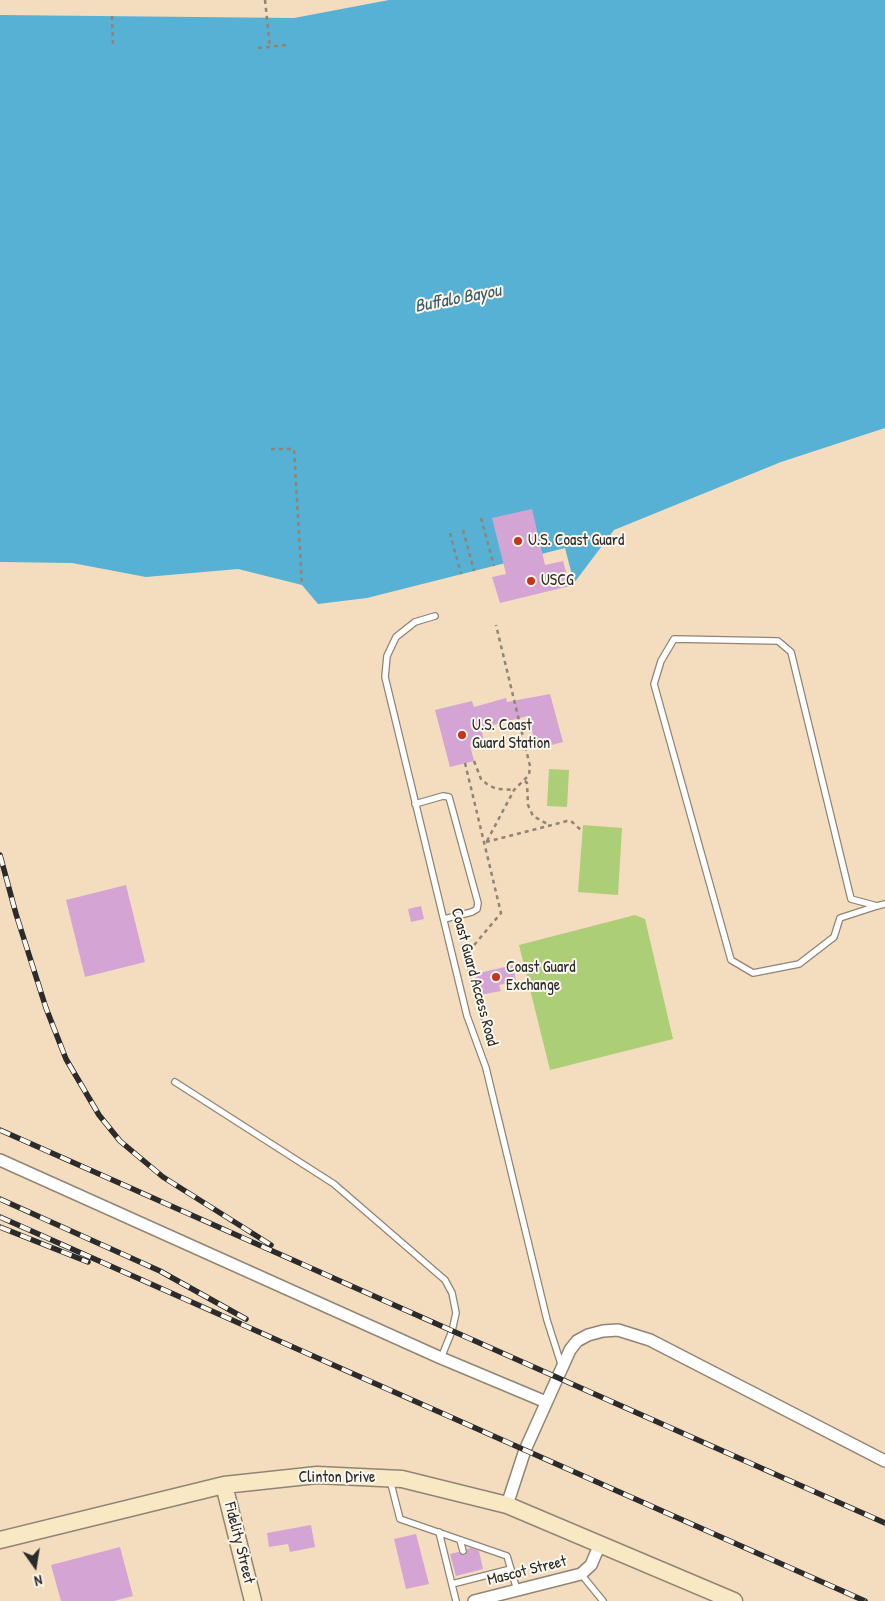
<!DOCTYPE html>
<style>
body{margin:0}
#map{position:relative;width:885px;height:1601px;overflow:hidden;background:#f4ddbf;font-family:"Patrick Hand",sans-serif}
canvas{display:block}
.north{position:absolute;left:10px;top:1541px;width:50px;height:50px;-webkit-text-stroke:4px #fbf7ec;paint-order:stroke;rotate:167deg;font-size:14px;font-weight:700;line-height:20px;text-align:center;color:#2b2b2b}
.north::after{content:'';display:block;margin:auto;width:18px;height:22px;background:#2b2b2b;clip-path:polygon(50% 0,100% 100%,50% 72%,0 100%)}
</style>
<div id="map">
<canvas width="885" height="1601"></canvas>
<div class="north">N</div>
</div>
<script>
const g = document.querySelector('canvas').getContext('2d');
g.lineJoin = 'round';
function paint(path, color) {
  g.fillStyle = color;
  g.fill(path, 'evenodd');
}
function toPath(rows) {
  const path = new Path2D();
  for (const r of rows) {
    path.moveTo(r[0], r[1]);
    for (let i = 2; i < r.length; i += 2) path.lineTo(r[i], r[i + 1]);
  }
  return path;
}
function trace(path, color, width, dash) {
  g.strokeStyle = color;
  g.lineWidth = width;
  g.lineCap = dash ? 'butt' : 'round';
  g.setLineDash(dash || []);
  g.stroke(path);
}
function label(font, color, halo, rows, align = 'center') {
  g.font = font + ' "Patrick Hand",sans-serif';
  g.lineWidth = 4;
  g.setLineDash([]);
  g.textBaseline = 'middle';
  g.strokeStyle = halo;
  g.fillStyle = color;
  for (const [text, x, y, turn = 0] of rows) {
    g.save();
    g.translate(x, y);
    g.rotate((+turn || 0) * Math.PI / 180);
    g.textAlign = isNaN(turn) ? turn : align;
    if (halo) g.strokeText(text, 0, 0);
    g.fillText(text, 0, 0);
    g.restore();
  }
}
const green = toPath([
 [549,769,569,770,567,807,547,806],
 [583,825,622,828,618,895,578,892],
 [635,915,645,919,673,1039,550,1070,519,945]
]);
const water = toPath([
 [389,0,885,0,885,428,781,462,614,530,574,583,565,548,367,598,318,604,302,585,238,569,146,577,72,563,0,562,0,15,294,18]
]);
const building = toPath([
 [532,509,545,565,563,561,570,586,500,603,492,577,506,574,492,518],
 [550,694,563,742,537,749,528,716,481,728,484,741,470,745,474,761,450,767,435,710,472,701,474,707,506,698,507,702],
 [126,885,145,962,85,977,66,900],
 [421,906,424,919,411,922,408,909],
 [513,965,516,981,499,985,501,991,480,995,475,974],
 [311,1525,315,1547,290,1552,288,1544,269,1547,267,1533],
 [416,1534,429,1584,406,1589,394,1539],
 [120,1547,133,1596,114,1601,61,1601,51,1565],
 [471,1548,479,1551,483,1569,456,1576,450,1554,458,1552,465,1555,467,1549]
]);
const path = toPath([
 [265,0,270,47],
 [112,16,113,44],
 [258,48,286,45],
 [271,449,294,449,302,585],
 [481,518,494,566],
 [463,530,474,571],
 [450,533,461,574],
 [474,761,481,779,488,785,497,789,514,790],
 [465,763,501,913,465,956,486,1035],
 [525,781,527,783,528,805,533,816,549,825],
 [487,841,514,790,529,775,530,766,496,625],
 [486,842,567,821,571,821,582,831]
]);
const service = toPath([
 [435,616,415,622,396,637,387,656,385,677,467,1016,486,1068,547,1320,562,1367],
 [415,804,443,796,449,797,478,903,477,909,472,912,444,919],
 [877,906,840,918,834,937,799,964,753,973,731,960,654,684,661,661,674,639,778,641,791,652,851,899,877,906,885,904],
 [175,1082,334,1184,445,1280,452,1293,456,1313,452,1331,441,1358],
 [390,1480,400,1519,507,1556,517,1590],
 [439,1532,456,1601],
 [460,1540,463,1551],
 [581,1574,603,1601],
 [452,1584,511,1569]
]);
const minor = toPath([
 [0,1160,441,1358,546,1402],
 [507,1505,525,1450,570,1350,577,1341,588,1335,603,1331,618,1330,650,1340,885,1461],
 [474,1601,581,1574,591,1565,600,1544]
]);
const secondary = toPath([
 [224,1485,253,1601],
 [0,1540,224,1485,317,1475,402,1479,507,1505,734,1601]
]);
const rail = toPath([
 [0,855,16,914,46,1008,66,1059,99,1115,120,1141,163,1177,271,1245],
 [0,1130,885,1523],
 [0,1199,160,1271,246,1319],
 [0,1217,865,1601],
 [0,1227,88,1262]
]);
const markers = [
 [518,541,5,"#c8321e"],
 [531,581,5,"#c8321e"],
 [462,735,5,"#c8321e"],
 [496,977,5,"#c8321e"]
];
const poiNames = [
 ["U.S. Coast Guard",528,541],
 ["USCG",541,581],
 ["U.S. Coast",472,726],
 ["Guard Station",472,744],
 ["Coast Guard",506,968],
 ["Exchange",506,986]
];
const streetNames = [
 ["Coast Guard Access Road",474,977,75],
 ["Clinton Drive",337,1478],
 ["Fidelity Street",239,1543,76],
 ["Mascot Street",527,1571,-14]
];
const waterNames = [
 ["Buffalo Bayou",458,299,-11]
];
paint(green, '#acce76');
paint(water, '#57b1d4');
paint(building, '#d3a4d4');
trace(service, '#908475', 8);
trace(minor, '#908475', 14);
trace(secondary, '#908475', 19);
trace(path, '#908475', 2.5, [4, 4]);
trace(service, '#fff', 5.5);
trace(minor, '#fff', 11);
trace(secondary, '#f8e8c3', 16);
trace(rail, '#2b2b2b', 5.5);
trace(rail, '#fbf7ec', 4, [11]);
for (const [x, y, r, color] of markers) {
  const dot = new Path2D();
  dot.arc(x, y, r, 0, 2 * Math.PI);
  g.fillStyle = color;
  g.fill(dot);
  trace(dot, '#fbf7ec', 2);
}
label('16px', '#2b2b2b', '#fbf7ec', poiNames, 'left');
label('16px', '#2b2b2b', '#fbf7ec', streetNames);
label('italic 18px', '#3a5a66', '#fbf7ec', waterNames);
</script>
